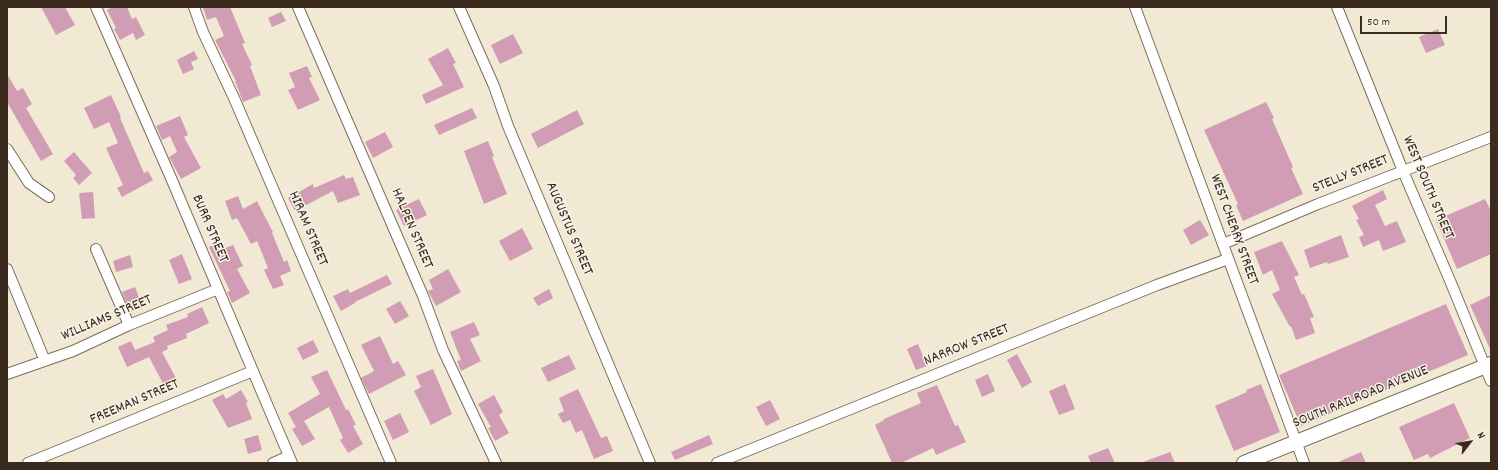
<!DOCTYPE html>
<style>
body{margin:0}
#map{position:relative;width:1498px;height:470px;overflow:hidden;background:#f1e9d3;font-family:Dekko,sans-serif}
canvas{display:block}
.frame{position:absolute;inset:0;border:8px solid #3b2a1e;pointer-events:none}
.north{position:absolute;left:1450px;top:422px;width:40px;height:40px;-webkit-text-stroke:3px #f7f3e8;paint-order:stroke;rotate:59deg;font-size:11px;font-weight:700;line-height:16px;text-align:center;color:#3b2a1e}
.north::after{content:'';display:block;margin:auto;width:14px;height:18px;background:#3b2a1e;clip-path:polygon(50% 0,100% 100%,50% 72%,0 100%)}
.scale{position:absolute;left:1360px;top:16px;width:87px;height:18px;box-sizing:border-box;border:2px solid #3b2a1e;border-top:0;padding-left:5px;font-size:12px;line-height:14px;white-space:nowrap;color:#3b2a1e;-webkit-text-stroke:3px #f7f3e8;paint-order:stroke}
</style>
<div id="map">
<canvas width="1498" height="470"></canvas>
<div class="frame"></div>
<div class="north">N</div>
<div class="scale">50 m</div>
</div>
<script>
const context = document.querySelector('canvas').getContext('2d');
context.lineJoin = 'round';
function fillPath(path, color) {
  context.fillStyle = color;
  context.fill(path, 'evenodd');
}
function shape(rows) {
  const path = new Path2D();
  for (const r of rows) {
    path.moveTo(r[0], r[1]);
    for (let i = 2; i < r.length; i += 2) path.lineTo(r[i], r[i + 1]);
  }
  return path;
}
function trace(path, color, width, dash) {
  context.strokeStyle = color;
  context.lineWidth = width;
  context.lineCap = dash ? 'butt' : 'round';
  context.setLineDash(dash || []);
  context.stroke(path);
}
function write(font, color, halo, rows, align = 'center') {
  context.font = font + ' Dekko,sans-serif';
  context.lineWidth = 3;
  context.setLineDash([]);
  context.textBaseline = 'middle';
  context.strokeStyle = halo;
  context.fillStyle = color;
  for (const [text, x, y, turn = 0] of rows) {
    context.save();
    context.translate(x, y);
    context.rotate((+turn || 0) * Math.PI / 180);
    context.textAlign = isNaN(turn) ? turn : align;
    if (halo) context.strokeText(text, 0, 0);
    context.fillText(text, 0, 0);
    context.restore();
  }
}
fillPath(shape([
 [41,7,65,7,75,25,56,35],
 [113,7,127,7,132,19,136,17,145,35,136,40,133,33,120,40,114,29,116,28,107,10],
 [203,7,230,7,245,43,242,44,252,65,250,66,261,95,243,102,235,81,236,81,215,40,224,36,216,17,207,20],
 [281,12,286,21,272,27,268,18],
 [1438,29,1445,45,1426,53,1419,37],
 [513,34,523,53,500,64,491,45],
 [448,48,456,63,453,64,464,87,426,104,422,95,443,85,428,59],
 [194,51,198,59,191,62,194,69,183,74,177,60],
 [307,66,312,77,309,78,320,100,298,110,288,90,295,87,289,73],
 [7,74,17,91,23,88,32,104,26,108,53,154,41,161,7,102],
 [111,95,121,117,120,118,144,173,148,171,153,180,122,197,117,188,123,185,106,148,118,143,109,122,94,129,84,108],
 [1266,102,1274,118,1272,119,1293,167,1291,168,1303,194,1243,221,1236,205,1238,204,1204,130],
 [472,108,477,118,439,135,434,125],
 [577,110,584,124,538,148,531,134],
 [180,116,188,135,184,137,201,168,181,179,169,157,177,152,170,136,162,140,156,126],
 [385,132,393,147,373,158,365,142],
 [488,141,494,156,492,157,507,194,484,204,464,151],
 [74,152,92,173,79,185,73,178,76,175,64,161],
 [344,175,346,179,353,177,360,195,338,203,333,191,295,211,288,198,313,184,314,188],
 [1383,190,1387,199,1375,205,1385,226,1397,221,1406,242,1383,251,1379,240,1363,247,1359,237,1364,235,1356,220,1359,219,1352,206],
 [93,192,95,218,82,219,79,193],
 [238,196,243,209,257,201,262,211,273,232,272,233,284,262,287,260,291,271,280,276,284,285,273,289,264,270,268,268,257,241,251,244,237,218,232,220,225,201],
 [419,199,427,215,404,226,396,210],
 [1485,199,1491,211,1491,254,1457,269,1436,220],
 [1200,220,1209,235,1191,245,1183,230],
 [522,228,533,249,510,261,499,241],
 [1341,235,1349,257,1328,264,1327,262,1310,268,1304,250],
 [1282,241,1299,275,1294,277,1302,295,1304,294,1314,317,1310,318,1315,333,1296,340,1291,326,1290,327,1272,294,1280,290,1272,270,1263,275,1254,252],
 [220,242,223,249,233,245,243,266,237,269,250,293,232,303,227,292,230,291,209,247],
 [182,254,192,279,179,284,169,260],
 [130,255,133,267,116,272,113,261],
 [448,269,461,292,436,306,428,291,433,289,429,280],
 [387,275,392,284,355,302,355,303,341,311,333,296,348,289,350,293],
 [135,287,143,308,130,312,122,292],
 [549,289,553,298,538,306,533,298],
 [1491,295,1491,351,1470,305],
 [400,301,409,316,395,324,386,309],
 [1446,304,1468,355,1301,426,1279,375],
 [202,307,209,323,186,334,187,338,167,346,168,349,162,352,177,380,165,387,149,357,127,367,118,347,131,341,135,350,155,342,153,337,168,330,166,325,188,317,187,314],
 [474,322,480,335,470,339,481,361,461,371,457,361,461,360,450,332],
 [380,336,393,364,398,361,406,375,369,394,361,378,374,371,361,345],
 [313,340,319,352,303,360,297,348],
 [918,344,927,366,916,370,907,349],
 [1017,354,1032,382,1022,388,1007,360],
 [569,355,576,369,548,382,541,368],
 [433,369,452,414,431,425,414,391,421,387,416,376],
 [327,370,346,410,348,409,356,425,353,426,363,444,348,453,340,440,343,438,329,407,304,421,315,439,302,446,292,429,296,427,288,413,320,394,311,377],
 [988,374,995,391,982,397,975,380],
 [1065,384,1075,409,1059,415,1049,391],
 [1261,384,1280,432,1234,451,1215,406,1247,392,1246,390],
 [937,385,955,426,958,425,966,442,936,455,933,448,901,463,892,463,875,425,884,420,884,419,921,403,917,393],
 [578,389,601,438,607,436,613,451,594,459,582,430,576,433,570,420,563,423,558,414,564,411,559,398],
 [241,390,248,402,246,403,252,419,228,428,212,400,223,394,226,399],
 [494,395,503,412,499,415,509,433,495,441,488,428,491,427,478,404],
 [770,400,780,419,766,426,756,407],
 [1454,403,1470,438,1430,458,1428,454,1414,460,1399,427],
 [400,413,409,432,393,440,384,421],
 [258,435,262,450,248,454,244,439],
 [709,435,713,444,675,460,671,452],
 [1108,448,1115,463,1091,463,1088,456],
 [1170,452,1175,463,1143,463,1143,462],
 [1361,452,1366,463,1336,463]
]), '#d19db4');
const street = shape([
 [96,7,171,178,292,463],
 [194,7,203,32,234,98,391,463],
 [298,7,423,296,443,350,496,463],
 [459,7,494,86,508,126,650,463],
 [1135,7,1304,463],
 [1337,7,1403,171,1451,283,1491,381],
 [7,149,29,183,49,197],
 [1223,244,1318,204,1491,137],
 [96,249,129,325],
 [7,269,45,361],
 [7,374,73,351,129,325,218,289],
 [28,463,253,371],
 [273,463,289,456],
 [717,463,1157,285,1228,259]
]);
const secondary = shape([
 [1244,463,1491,364]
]);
trace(street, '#7b6d5d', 12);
trace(secondary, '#7b6d5d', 16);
trace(street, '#fff', 10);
trace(secondary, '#fff', 14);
write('15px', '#3b2a1e', '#f7f3e8', [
 ["STELLY STREET",1351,175,-22],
 ["WEST SOUTH STREET",1427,188,67],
 ["BURR STREET",209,229,67],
 ["HIRAM STREET",307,229,67],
 ["HALPEN STREET",411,229,67],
 ["AUGUSTUS STREET",568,229,67],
 ["WEST CHERRY STREET",1233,230,70],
 ["WILLIAMS STREET",107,319,-23],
 ["NARROW STREET",967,346,-22],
 ["SOUTH RAILROAD AVENUE",1361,398,-22],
 ["FREEMAN STREET",135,403,-23]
]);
</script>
